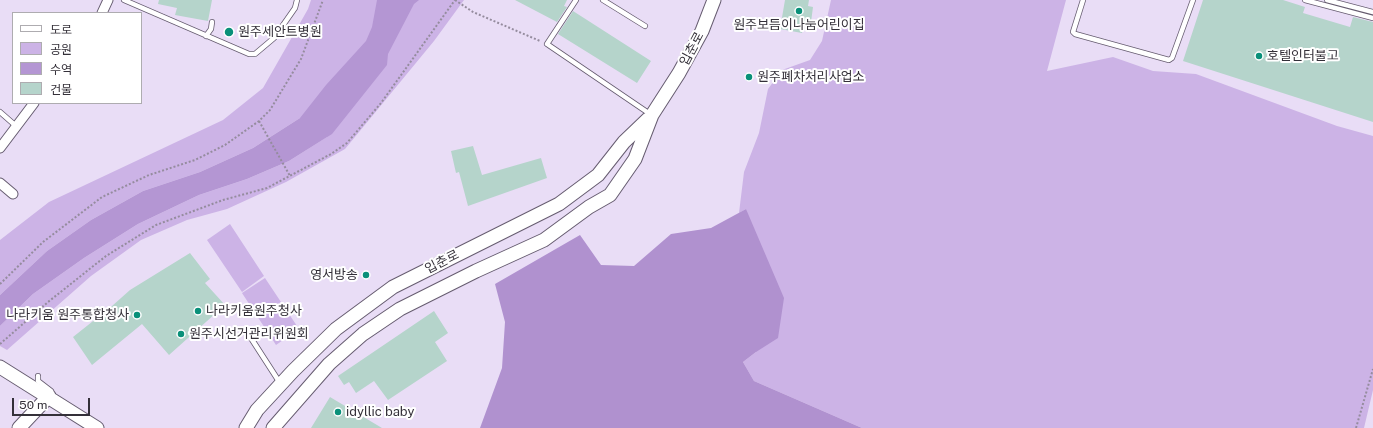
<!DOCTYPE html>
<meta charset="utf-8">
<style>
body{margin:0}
#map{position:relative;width:1373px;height:428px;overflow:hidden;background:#e9ddf6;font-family:"Public Sans","Noto Sans KR",sans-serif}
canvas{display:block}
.legend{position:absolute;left:12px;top:12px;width:130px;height:92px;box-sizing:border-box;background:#fff;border:1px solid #aeacb0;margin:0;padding:5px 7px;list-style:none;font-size:12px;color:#343039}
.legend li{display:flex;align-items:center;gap:8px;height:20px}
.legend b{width:20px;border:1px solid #aeacb0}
.scale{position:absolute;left:12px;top:398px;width:78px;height:18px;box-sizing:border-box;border:2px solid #343039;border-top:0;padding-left:5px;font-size:12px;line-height:14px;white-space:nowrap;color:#343039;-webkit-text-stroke:3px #fff;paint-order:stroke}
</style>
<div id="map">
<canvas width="1373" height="428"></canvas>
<ul class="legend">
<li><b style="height:5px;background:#fff"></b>도로</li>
<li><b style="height:11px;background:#ccb3e6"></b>공원</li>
<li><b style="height:11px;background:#b496d3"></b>수역</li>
<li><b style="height:11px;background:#b5d4cb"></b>건물</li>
</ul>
<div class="scale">50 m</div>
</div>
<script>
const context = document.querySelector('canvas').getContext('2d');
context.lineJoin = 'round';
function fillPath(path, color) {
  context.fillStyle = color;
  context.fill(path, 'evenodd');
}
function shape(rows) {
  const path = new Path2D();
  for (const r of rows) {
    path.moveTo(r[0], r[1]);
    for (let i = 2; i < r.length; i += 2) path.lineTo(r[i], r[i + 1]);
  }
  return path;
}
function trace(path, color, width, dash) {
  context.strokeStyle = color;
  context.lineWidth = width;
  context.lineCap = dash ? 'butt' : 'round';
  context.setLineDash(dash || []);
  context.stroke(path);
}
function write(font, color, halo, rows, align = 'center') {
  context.font = font + ' "Public Sans","Noto Sans KR",sans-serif';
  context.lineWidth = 4;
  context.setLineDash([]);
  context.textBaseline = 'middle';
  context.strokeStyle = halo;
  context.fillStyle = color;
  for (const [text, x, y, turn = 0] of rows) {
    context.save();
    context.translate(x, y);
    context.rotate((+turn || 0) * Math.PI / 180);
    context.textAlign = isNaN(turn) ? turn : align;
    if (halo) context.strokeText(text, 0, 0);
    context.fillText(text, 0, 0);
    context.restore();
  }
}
fillPath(shape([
 [311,0,464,0,434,41,345,149,286,182,227,209,187,220,141,240,91,276,7,350,0,346,0,326,33,294,84,258,138,224,199,195,247,179,289,161,327,137,300,118,253,148,200,172,143,191,91,220,47,251,0,295,0,240,49,202,223,120,263,88,308,9],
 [831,0,1066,0,1047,71,1113,57,1153,71,1196,74,1337,126,1373,136,1373,390,1364,428,862,428,754,381,743,362,756,352,746,209,739,213,744,172,759,133,768,89,782,70,810,60,822,41],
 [230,224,264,276,242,292,207,240],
 [265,278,299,329,276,345,242,293]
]), '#ccb3e6');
fillPath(shape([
 [746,209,784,298,778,338,756,352,743,362,754,381,862,428,480,428,502,368,505,322,495,284,580,235,601,265,634,266,671,234,711,228]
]), '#b091cf');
fillPath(shape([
 [377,0,419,0,414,4,388,54,387,65,332,134,289,161,247,179,199,195,138,224,84,258,33,294,0,326,0,295,47,251,91,220,143,191,200,172,253,148,300,118,326,85,366,41,372,27]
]), '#b496d3');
fillPath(shape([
 [159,0,212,0,208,21,175,15,177,8,158,4],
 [515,0,567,0,564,6,567,7,557,22],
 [785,0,809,0,808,6,813,7,811,22,804,21,802,33,780,29],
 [1203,0,1283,0,1305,7,1303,13,1350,27,1353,17,1373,22,1373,122,1183,61],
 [573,11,651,61,637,83,558,34],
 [473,146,482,175,541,158,547,178,468,206,459,172,456,173,451,151],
 [190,253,210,279,205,283,225,305,169,355,142,324,92,365,73,337,112,306,130,290],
 [434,311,448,333,435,342,447,361,388,400,374,381,356,393,349,382,344,385,338,376],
 [330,397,335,400,382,428,311,428]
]), '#b5d4cb');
const lane = shape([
 [124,0,249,54,255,54,274,38,295,8,297,0],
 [576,0,547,44,650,114],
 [603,0,645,26],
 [1083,0,1073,32,1075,34,1169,60,1172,58,1193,0],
 [1305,0,1373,18],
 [1327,0,1373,12],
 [206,36,211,29,212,22],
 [0,112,16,126],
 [249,335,280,383],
 [38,376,38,381,51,391]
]);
const street = shape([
 [102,13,108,0],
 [0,148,34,103],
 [0,183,13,194]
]);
const secondary = shape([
 [0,367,97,428],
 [19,428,49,396],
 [246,428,257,410,293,371,336,329,393,287,559,204,598,175,624,142,648,119],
 [273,428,329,364,363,334,400,309,476,271,544,240,589,207,610,195,635,159,652,115,679,73,702,31,714,0]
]);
trace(lane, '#665c70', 6);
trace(street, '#665c70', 11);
trace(secondary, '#665c70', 15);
trace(shape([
 [455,0,473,12,540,41],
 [259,121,290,176],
 [0,284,43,242,102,197,149,175,195,160,225,145,259,121,270,110,301,59,323,0],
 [0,344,48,302,106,256,156,225,223,200,267,188,331,154,347,143,381,103,455,0],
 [1356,428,1373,369]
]), '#958c9e', 2, [2, 2]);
trace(lane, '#fff', 4.5);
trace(street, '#fff', 9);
trace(secondary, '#fff', 13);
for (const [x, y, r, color] of [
 [799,11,4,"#099079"],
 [229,32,5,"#099079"],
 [1259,56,4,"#099079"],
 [749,77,4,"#099079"],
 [366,275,4,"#099079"],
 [198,311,4,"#099079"],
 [137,315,4,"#099079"],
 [181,334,4,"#099079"],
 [338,412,4,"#099079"]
]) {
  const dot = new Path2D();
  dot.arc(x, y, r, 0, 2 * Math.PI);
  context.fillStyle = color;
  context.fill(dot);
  trace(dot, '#fff', 1.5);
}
write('13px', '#343039', '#fff', [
 ["원주보듬이나눔어린이집",799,25,"center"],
 ["원주세안트병원",238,32],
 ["호텔인터불고",1267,56],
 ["원주폐차처리사업소",757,77],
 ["영서방송",358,275,"right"],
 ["나라키움원주청사",206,311],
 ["나라키움 원주통합청사",129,315,"right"],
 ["원주시선거관리위원회",189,334],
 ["idyllic baby",346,412]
], 'left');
write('13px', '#343039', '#fff', [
 ["입춘로",692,49,-62],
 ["입춘로",442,262,-27]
]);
</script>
